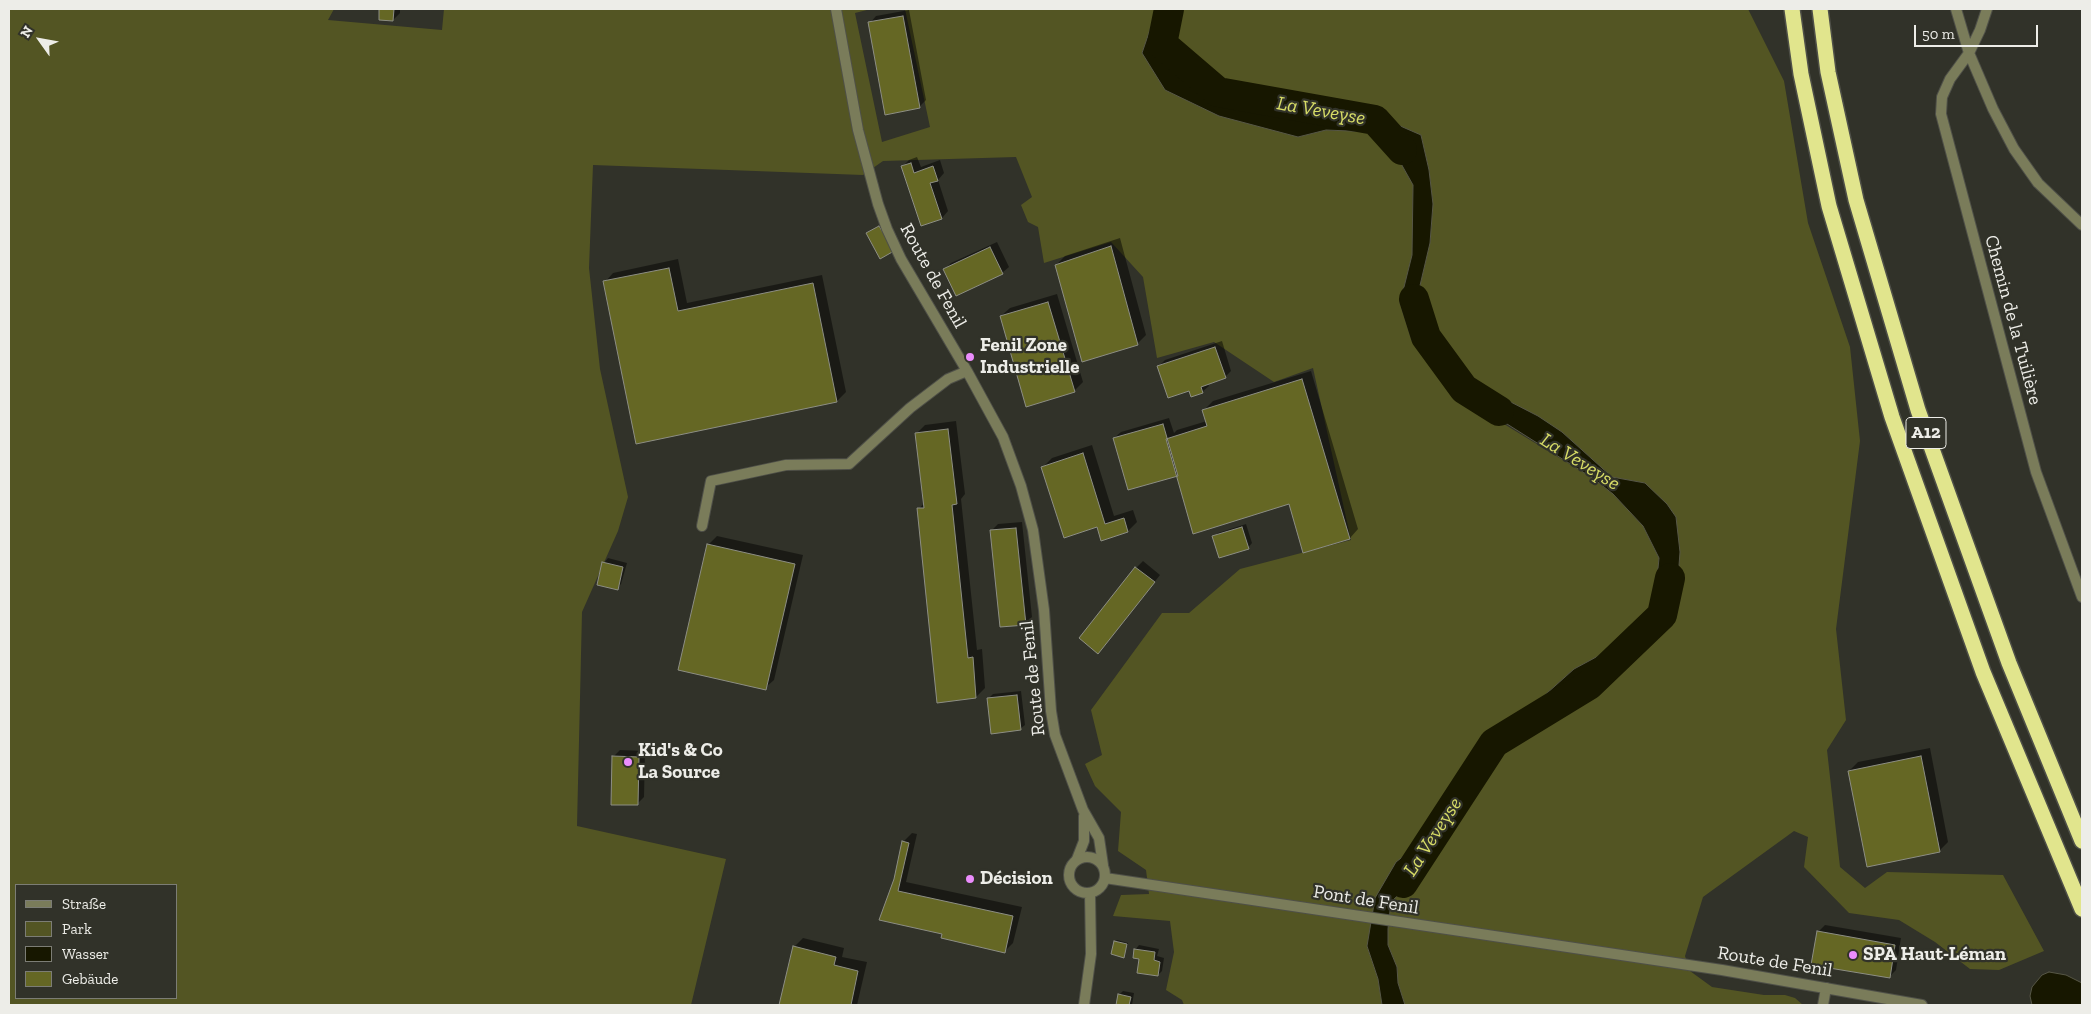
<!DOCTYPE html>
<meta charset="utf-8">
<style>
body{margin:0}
#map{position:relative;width:2091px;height:1014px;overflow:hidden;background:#313229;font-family:"Zilla Slab",serif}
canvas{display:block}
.frame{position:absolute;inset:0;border:10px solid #edede8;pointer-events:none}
.legend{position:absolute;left:15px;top:884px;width:162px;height:115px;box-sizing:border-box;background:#313229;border:1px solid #7c7d75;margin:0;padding:6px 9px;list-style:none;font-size:15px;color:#edede8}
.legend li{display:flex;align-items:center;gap:10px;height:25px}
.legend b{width:25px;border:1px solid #7c7d75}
.north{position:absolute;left:15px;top:15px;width:50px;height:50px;-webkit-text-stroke:4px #313229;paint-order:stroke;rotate:302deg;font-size:14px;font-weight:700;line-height:20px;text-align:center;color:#edede8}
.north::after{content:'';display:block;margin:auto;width:18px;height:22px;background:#edede8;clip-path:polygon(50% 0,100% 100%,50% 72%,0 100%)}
.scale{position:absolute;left:1914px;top:25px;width:124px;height:22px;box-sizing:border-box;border:2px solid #edede8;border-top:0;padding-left:6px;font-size:15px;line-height:18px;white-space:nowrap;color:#edede8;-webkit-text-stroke:4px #313229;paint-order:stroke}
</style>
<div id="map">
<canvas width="2091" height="1014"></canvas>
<div class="frame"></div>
<ul class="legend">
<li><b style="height:6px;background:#7a7c5a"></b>Straße</li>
<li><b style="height:14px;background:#535523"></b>Park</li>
<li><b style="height:14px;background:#171700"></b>Wasser</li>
<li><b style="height:14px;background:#656724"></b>Gebäude</li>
</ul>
<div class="north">N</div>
<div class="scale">50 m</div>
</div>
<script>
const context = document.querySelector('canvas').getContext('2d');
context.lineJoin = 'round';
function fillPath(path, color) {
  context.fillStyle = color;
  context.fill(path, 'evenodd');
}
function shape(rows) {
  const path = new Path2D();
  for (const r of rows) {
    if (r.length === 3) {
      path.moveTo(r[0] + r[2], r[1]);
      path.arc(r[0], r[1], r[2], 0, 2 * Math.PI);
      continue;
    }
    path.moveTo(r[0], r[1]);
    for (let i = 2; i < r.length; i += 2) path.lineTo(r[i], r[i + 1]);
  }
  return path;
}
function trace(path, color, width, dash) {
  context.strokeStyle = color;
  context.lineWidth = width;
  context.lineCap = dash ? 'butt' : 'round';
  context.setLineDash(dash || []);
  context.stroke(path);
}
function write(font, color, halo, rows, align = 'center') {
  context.font = font + ' "Zilla Slab",serif';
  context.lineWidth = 4.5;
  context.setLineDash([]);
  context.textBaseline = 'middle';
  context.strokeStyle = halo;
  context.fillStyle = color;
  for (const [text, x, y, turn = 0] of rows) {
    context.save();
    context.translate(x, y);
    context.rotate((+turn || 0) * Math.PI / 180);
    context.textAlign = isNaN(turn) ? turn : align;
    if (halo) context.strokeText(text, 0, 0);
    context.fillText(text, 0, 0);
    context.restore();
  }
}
fillPath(shape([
 [9,9,334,9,328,20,442,30,444,9,871,9,855,13,882,142,930,127,905,9,1157,9,1142,53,1298,137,1326,130,1373,132,1399,160,1413,185,1412,255,1400,303,1436,372,1504,424,1594,479,1613,494,1643,526,1659,558,1656,589,1646,618,1613,649,1574,669,1499,736,1556,720,1677,593,1645,483,1612,477,1562,432,1501,397,1464,389,1426,337,1418,294,1430,243,1433,204,1429,170,1421,135,1333,113,1280,109,1240,100,1201,72,1182,53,1171,32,1175,9,1748,9,1784,81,1808,223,1850,347,1860,441,1836,629,1846,720,1827,750,1840,867,1865,888,1887,872,2003,875,2044,951,1999,970,1970,969,1935,942,1899,920,1849,913,1804,867,1808,837,1794,831,1703,897,1685,956,1690,971,1712,987,1764,995,1785,995,1795,998,1803,1005,1405,1005,1398,983,1397,967,1388,945,1388,929,1391,902,1419,875,1428,851,1419,844,1367,946,1378,979,1382,1005,1184,1005,1182,1000,1166,990,1174,952,1170,921,1113,916,1121,895,1149,894,1146,870,1118,851,1121,812,1095,786,1085,764,1102,755,1091,710,1162,613,1189,613,1240,569,1351,540,1313,368,1274,382,1214,342,1157,358,1143,277,1111,242,1044,263,1038,227,1028,222,1021,205,1032,197,1016,157,883,161,863,175,593,165,589,268,600,369,628,497,618,531,582,612,577,826,726,859,691,1005,9,1005],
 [16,885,176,885,176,998,16,998]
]), '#535523');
const water = shape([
 [1157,9,1175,9,1171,32,1182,53,1201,72,1240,100,1280,109,1333,113,1398,125,1421,135,1429,170,1433,204,1430,243,1418,294,1426,337,1464,389,1501,397,1538,416,1562,432,1612,477,1645,483,1667,504,1676,517,1680,552,1677,593,1662,615,1556,720,1522,739,1502,743,1499,736,1574,669,1613,648,1646,617,1656,589,1659,558,1643,526,1613,494,1594,479,1477,405,1436,372,1412,341,1400,303,1412,255,1413,185,1399,160,1373,132,1326,130,1298,137,1219,116,1165,90,1142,53,1157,9],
 [1419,844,1428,850,1419,875,1391,902,1388,929,1388,945,1397,967,1398,983,1405,1005,1382,1005,1378,979,1367,946,1375,898,1396,862,1419,844],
 [2049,972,2066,975,2082,983,2082,1005,2032,1005,2030,996,2032,987,2042,975,2049,972]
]);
fillPath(water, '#171700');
trace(water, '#575746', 1);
fillPath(shape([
 [380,9,400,9,400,13,393,20,380,19],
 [909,10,926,100,919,107,870,23,876,16],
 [917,157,921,167,940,160,944,173,938,180,948,211,942,218,902,167,909,160],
 [884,222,893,250,867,234],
 [1120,238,1146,335,1137,344,1056,265,1065,256],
 [997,242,1009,267,1002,273,944,270,951,263],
 [678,259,687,303,822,275,846,392,837,401,605,282,613,273],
 [1057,294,1083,382,1074,391,1001,316,1010,308],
 [1222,341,1231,371,1225,377,1208,383,1209,386,1202,392,1190,389,1159,366,1165,360],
 [1311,371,1358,529,1350,538,1290,503,1176,475,1114,438,1121,432,1169,418,1174,433,1177,430,1207,421,1204,410,1213,401],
 [956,421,965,494,961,499,977,650,982,649,985,688,976,697,919,509,924,503,916,434,925,425],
 [1092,445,1114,516,1133,510,1137,522,1128,531,1102,539,1098,526,1043,467,1052,458],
 [1022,522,1032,617,1026,623,991,531,998,524],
 [1246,524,1252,543,1248,548,1214,537,1218,533],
 [717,536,803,555,774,680,765,688,708,545],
 [608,558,627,563,621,584,617,589,604,563],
 [1143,561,1160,575,1104,646,1136,568],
 [1021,691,1025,725,1020,729,989,698,993,694],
 [1930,748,1948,842,1939,851,1849,771,1858,762],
 [620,750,645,751,644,797,637,804,613,757],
 [912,833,917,834,906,882,1022,907,1013,943,1005,951,944,933,881,919,895,879,903,842],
 [1825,925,1901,938,1896,970,1889,977,1818,932],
 [803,938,844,948,842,957,867,962,857,1005,781,1005,794,947],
 [1117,940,1128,943,1124,956,1115,942],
 [1139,945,1159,949,1157,956,1164,958,1162,971,1158,975,1135,950],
 [1123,991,1134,993,1132,1005,1117,1005,1119,995]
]), '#0007');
trace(shape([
 [1169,9,1162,44,1218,92,1375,120,1402,150],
 [1414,299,1426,337,1464,389,1499,411],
 [1403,883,1494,743,1589,685,1662,615,1670,578]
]), '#171700', 30);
const building = shape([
 [379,9,394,9,393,21,379,20,379,9],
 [903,16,920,108,885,115,868,22,903,16],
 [911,163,914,173,933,166,938,181,930,183,942,219,921,226,901,166,911,163],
 [879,226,894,251,880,259,866,233,879,226],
 [1111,246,1138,345,1082,362,1055,265,1111,246],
 [990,247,1003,274,956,296,943,269,990,247],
 [669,268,678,311,813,283,837,402,636,444,603,281,669,268],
 [1048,302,1075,392,1026,407,1000,316,1048,302],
 [1215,347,1226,378,1201,387,1203,393,1191,397,1189,391,1168,398,1157,366,1215,347],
 [1302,379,1350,539,1303,553,1289,504,1193,534,1166,439,1207,426,1202,410,1302,379],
 [1163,424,1178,476,1128,490,1113,438,1163,424],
 [948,429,957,504,952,505,968,658,973,657,976,698,937,703,917,508,924,508,915,433,948,429],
 [1083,453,1105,524,1124,518,1128,532,1101,541,1097,527,1064,538,1041,467,1083,453],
 [1242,527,1249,549,1219,558,1212,536,1242,527],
 [1016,528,1026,625,1000,627,990,530,1016,528],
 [707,544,795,564,766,690,678,670,707,544],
 [602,562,623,567,618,590,597,585,602,562],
 [1135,567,1155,582,1098,654,1079,638,1135,567],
 [1017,695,1021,730,991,734,987,698,1017,695],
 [612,756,639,757,638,805,611,805,612,756],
 [1921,756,1940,852,1867,867,1848,771,1921,756],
 [902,841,909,843,898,891,1013,916,1005,953,941,938,942,934,879,920,894,879,902,841],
 [1817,931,1895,945,1890,978,1811,965,1817,931],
 [1114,941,1127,944,1124,958,1111,954,1114,941],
 [793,946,836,957,834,965,858,971,851,1005,779,1005,793,946],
 [1134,949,1155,952,1154,960,1160,962,1158,976,1137,973,1139,959,1133,958,1134,949],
 [1118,994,1131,997,1129,1005,1116,1005,1118,994]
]);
fillPath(building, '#656724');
trace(building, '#8d8e84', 1);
const minor = shape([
 [836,9,858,130,878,204,887,229,901,259,967,371,1003,437,1021,486,1033,530,1044,610,1051,711,1055,735,1083,810,1099,838,1103,865],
 [1956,9,1969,53,1993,109,2014,149,2038,183,2082,225],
 [1987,9,1980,30,1969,53,1950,79,1942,97,1941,114,2036,472,2082,597],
 [702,526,711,481,786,465,849,464,910,408,948,379,967,371],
 [1077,859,1084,841,1084,816],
 [1823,1005,1826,988]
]);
const tertiary = shape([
 [1087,875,18],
 [1105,878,1722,970,1922,1005],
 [1084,1005,1091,954,1090,893]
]);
const motorway = shape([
 [1792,9,1801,74,1829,206,1892,417,1983,672,2082,909],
 [1820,9,1828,72,1856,200,1918,410,2009,663,2082,841]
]);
trace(minor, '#4f5048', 12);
trace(tertiary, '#4f5048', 12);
trace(motorway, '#4f5048', 18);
trace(minor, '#7a7c5a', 10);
trace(tertiary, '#7a7c5a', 10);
trace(motorway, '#e1e58d', 15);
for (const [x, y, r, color] of [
 [970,357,5,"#eb8dfc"],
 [628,762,5,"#eb8dfc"],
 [970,879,5,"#eb8dfc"],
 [1853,955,5,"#eb8dfc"]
]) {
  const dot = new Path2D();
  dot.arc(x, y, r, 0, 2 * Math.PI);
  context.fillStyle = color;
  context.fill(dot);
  trace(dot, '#313229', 2);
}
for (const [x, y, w] of [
 [1926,433,40]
]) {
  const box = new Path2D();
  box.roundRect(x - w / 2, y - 15.5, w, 31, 4);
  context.fillStyle = '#313229';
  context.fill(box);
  trace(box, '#edede8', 1);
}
write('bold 18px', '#edede8', null, [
 ["A12",1926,433]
]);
write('19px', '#edede8', '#313229', [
 ["Route de Fenil",933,276,61],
 ["Chemin de la Tuilière",2013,320,75],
 ["Route de Fenil",1033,678,-96],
 ["Pont de Fenil",1366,900,9],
 ["Route de Fenil",1775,962,9]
]);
write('bold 19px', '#edede8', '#313229', [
 ["Fenil Zone",980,346],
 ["Industrielle",980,368],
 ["Kid's & Co",638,751],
 ["La Source",638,773],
 ["Décision",980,879],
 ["SPA Haut-Léman",1863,955]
], 'left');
write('italic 20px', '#d7dc66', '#313229', [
 ["La Veveyse",1321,111,10],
 ["La Veveyse",1580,462,32],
 ["La Veveyse",1433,837,-57]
]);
</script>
